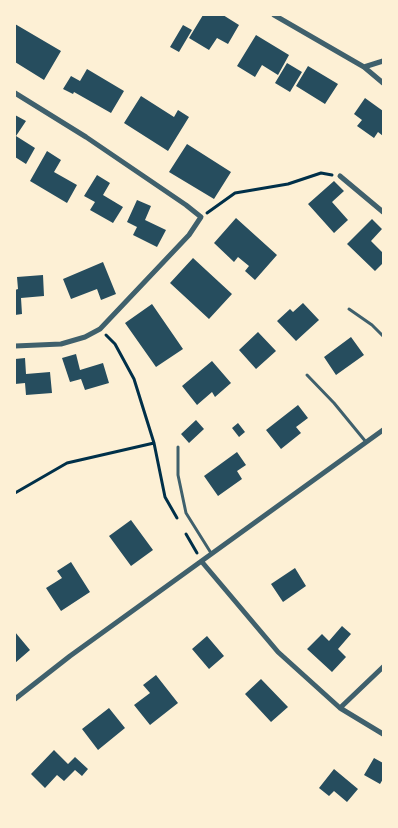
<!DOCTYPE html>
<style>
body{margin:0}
#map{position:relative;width:398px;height:828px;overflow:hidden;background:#fdf0d5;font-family:"Source Serif 4",serif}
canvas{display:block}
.frame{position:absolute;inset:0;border:16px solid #fdf0d5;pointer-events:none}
</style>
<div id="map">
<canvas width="398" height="828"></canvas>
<div class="frame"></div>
</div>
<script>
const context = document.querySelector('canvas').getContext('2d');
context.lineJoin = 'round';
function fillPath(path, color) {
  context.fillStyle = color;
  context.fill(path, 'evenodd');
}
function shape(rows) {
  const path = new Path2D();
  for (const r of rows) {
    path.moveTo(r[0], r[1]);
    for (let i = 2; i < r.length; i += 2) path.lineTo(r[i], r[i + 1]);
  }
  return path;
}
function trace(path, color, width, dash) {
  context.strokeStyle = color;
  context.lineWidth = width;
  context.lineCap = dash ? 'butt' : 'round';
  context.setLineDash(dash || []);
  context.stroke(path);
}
fillPath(shape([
 [203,15,223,15,239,25,228,44,217,38,209,50,189,38],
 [15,24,61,51,44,80,15,62],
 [183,25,192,30,179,52,170,47],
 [256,35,289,55,278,75,262,65,255,77,237,66],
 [287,63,302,72,290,92,275,83],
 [308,66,338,84,325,104,296,86],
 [87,69,124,91,111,113,74,92,73,94,63,89,71,76,80,81],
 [141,96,174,117,178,110,189,117,168,151,124,123],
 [365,98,383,111,383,136,378,132,374,138,357,126,362,120,354,114],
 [15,115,26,121,16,136,35,148,26,164,15,157],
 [187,144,231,172,214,199,169,172],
 [47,151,61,160,54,172,77,185,67,203,30,181],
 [97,175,110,183,103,195,123,207,113,223,90,210,95,202,84,196],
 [334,181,344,191,332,202,348,220,334,233,308,204],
 [137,200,151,206,145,220,166,230,157,247,133,235,137,227,127,222],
 [236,218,277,255,255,280,245,271,249,266,238,257,234,262,214,243],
 [372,219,382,229,371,241,383,253,383,263,375,271,347,244],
 [193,258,232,294,209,319,170,283],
 [103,262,116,294,101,300,97,289,71,299,63,279],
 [43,275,44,296,21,298,22,314,15,315,15,290,18,289,17,277],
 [303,303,319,320,296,341,277,321,290,309,293,312],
 [152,304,183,349,156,367,125,323],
 [258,332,276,351,256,369,239,350],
 [351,337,364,355,336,375,324,357],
 [76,354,80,370,103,363,109,383,85,390,81,379,70,382,62,358],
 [25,358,26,374,50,372,52,393,26,395,25,383,15,384,15,359],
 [212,361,231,383,215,397,212,392,197,405,182,386],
 [298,405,308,418,296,427,301,433,281,449,266,430],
 [196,420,204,429,189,443,181,434],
 [238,423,245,432,239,437,232,428],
 [237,452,246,465,237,471,242,479,218,496,204,476],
 [131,520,153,550,131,566,109,536],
 [71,562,90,592,61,611,46,588,62,578,57,571],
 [295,568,306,586,283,602,271,584],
 [342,626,351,634,338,649,346,657,332,672,307,649,322,634,329,641],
 [15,632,30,650,15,663],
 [207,636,224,656,209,669,192,649],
 [156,675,178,703,150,725,134,705,150,693,143,685],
 [261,679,288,707,271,722,245,694],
 [109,708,125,728,98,750,82,729],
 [54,750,68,764,75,757,88,769,82,776,75,770,64,781,57,775,45,788,31,774],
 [374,758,383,763,383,779,380,784,364,775],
 [334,769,358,789,347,802,334,791,329,796,319,788]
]), '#264d5e');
trace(shape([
 [207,213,235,193,288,184,321,173,332,175],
 [106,335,115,344,134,379,154,443,165,497,177,518],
 [15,493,67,463,154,443],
 [186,534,197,553]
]), '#003049', 3);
trace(shape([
 [349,309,372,325,383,336],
 [307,375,334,403,366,442],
 [178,447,178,475,186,513,211,553]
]), '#3f606c', 3);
trace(shape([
 [274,15,364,67,383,83],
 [364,67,383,61],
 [15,93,86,137,186,205,201,217,189,235,100,329,85,337,61,344,15,346],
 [340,176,383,212],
 [202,562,278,652,340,708,383,734],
 [15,699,70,656,383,430],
 [340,708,383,667]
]), '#3f606c', 5);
</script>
